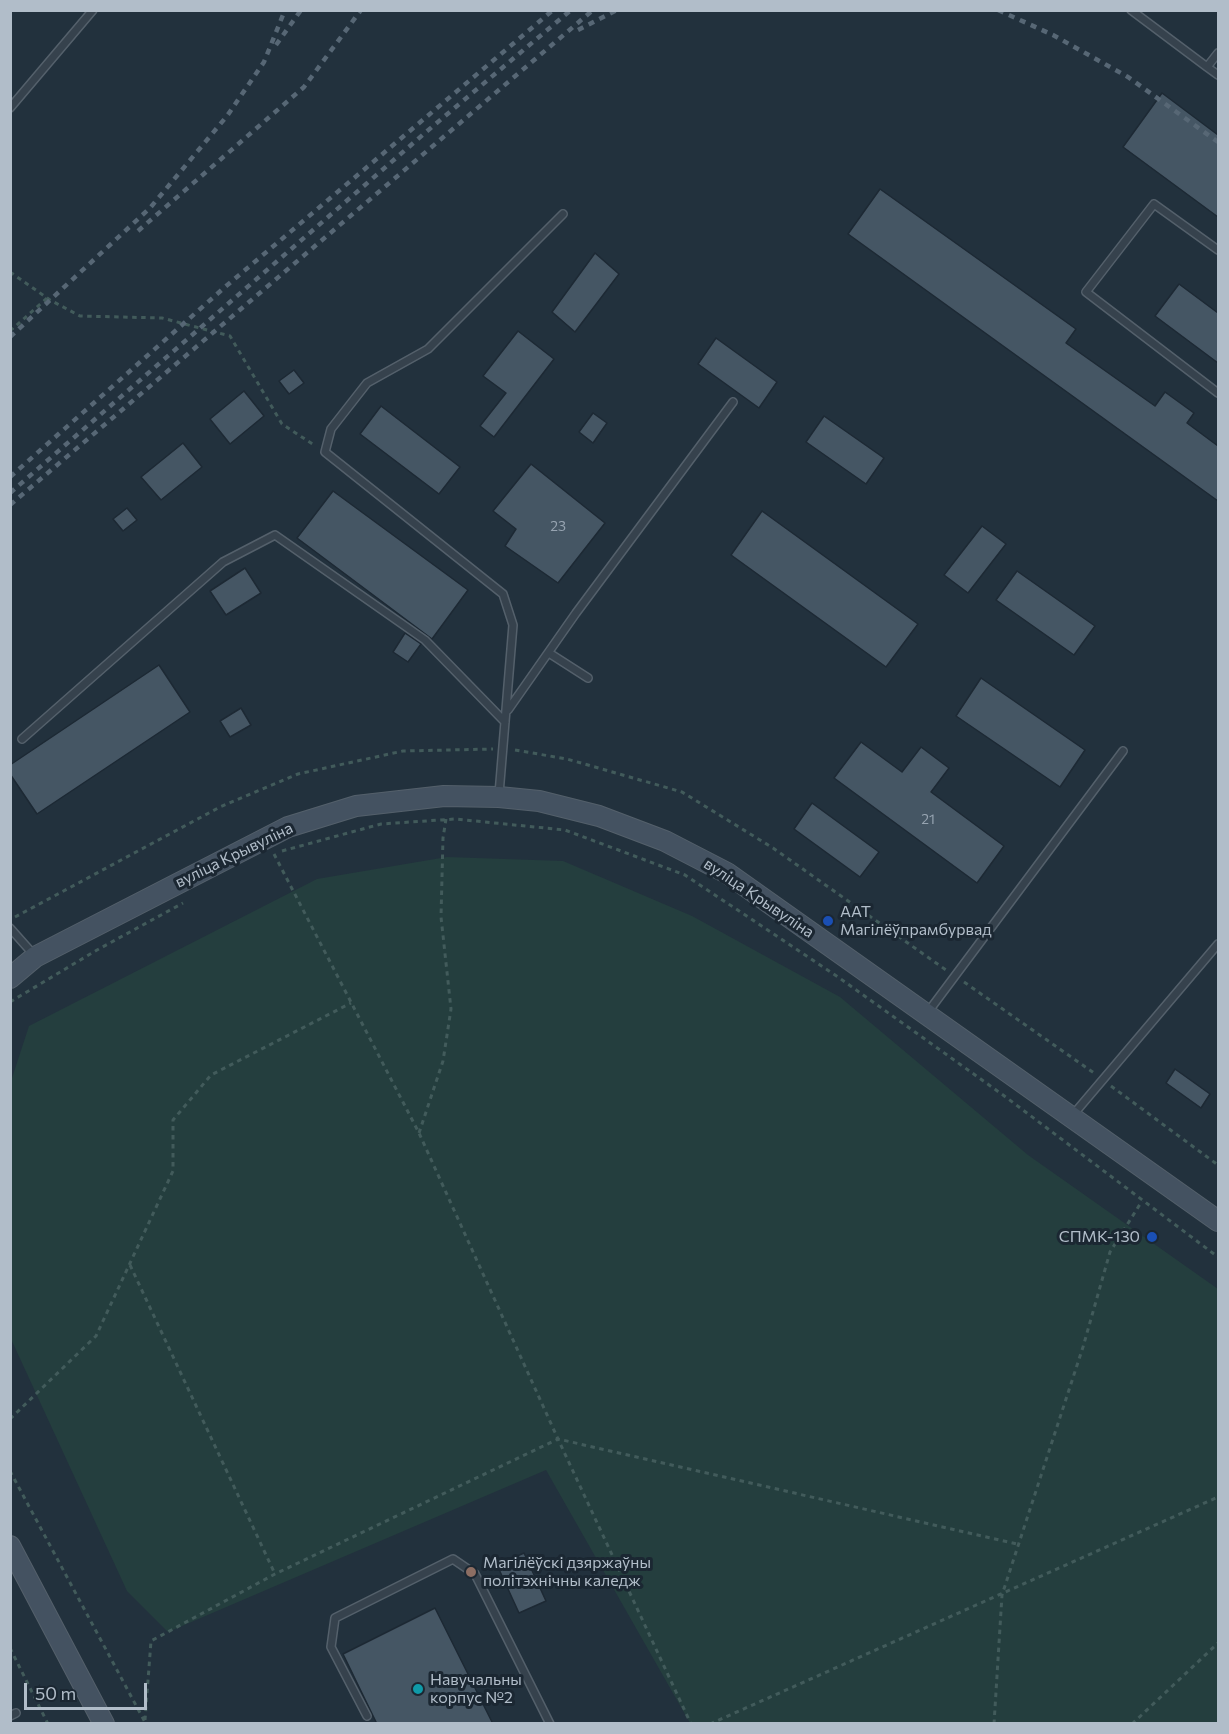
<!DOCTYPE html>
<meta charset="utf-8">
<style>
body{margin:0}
#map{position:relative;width:1229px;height:1734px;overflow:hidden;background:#22313d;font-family:Commissioner,sans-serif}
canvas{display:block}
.frame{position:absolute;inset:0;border:12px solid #b1bdc9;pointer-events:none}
.scale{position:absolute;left:24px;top:1683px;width:123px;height:27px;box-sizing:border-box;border:3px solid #b1bdc9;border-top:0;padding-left:8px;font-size:18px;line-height:21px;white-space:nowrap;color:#b1bdc9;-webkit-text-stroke:4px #1b2732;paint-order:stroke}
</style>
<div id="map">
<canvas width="1229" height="1734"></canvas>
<div class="frame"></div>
<div class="scale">50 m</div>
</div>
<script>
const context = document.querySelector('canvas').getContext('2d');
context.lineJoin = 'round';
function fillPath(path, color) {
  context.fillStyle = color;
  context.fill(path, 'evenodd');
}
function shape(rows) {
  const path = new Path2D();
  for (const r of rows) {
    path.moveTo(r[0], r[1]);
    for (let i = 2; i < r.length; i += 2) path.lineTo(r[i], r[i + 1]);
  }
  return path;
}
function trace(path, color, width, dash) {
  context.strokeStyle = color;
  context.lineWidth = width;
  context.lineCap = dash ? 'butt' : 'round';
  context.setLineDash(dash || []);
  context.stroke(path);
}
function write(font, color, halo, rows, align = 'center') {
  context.font = font + ' Commissioner,sans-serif';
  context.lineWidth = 6;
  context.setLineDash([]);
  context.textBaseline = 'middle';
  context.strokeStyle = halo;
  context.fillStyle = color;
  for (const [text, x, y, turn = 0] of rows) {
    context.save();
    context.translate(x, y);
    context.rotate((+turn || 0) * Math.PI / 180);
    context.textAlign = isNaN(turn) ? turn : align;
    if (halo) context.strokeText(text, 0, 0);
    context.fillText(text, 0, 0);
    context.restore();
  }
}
fillPath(shape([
 [447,857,563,861,692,916,840,997,1028,1155,1218,1289,1218,1723,690,1723,546,1470,168,1632,127,1591,11,1339,11,1081,29,1026,317,879]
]), '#243e3e');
const building = shape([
 [1162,93,1218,135,1218,217,1123,147,1162,93],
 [880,189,1076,329,1066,343,1155,406,1165,392,1194,413,1187,423,1218,446,1218,501,848,234,880,189],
 [595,253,619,274,575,332,552,312,595,253],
 [1179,284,1218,313,1218,363,1155,316,1179,284],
 [518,331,554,359,494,437,480,426,506,393,483,376,518,331],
 [716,338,777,382,759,408,698,364,716,338],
 [294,370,304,383,289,394,279,381,294,370],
 [244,391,264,416,230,444,210,419,244,391],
 [381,406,460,467,439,494,360,434,381,406],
 [593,413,607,423,593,443,579,432,593,413],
 [824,416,884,458,866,484,806,442,824,416],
 [183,443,202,467,161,500,141,477,183,443],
 [531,464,605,523,558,583,505,546,516,529,493,511,531,464],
 [333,491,468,590,432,639,297,538,333,491],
 [127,508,137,520,123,531,113,519,127,508],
 [762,511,918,624,886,667,731,555,762,511],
 [982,526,1006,544,968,593,944,575,982,526],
 [245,568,261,593,226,615,210,591,245,568],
 [1017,571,1095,626,1074,655,996,600,1017,571],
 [405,633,421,644,408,662,393,652,405,633],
 [159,665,190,712,37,814,10,774,10,765,159,665],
 [981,678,1085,750,1060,787,956,716,981,678],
 [241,708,251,725,230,737,220,721,241,708],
 [861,742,902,772,921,747,949,768,931,792,1004,846,977,883,834,778,861,742],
 [812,803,879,852,860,877,794,829,812,803],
 [1175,1069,1210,1094,1201,1108,1166,1083,1175,1069],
 [524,1553,546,1601,519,1613,497,1565,524,1553],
 [435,1608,493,1724,377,1724,343,1654,435,1608]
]);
fillPath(building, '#455664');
trace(building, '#1d2934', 1.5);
const lane = shape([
 [1131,10,1207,67,1218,53],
 [1207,67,1218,75],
 [10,108,93,10],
 [1218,250,1154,204,1086,292,1218,393],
 [549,653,588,678],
 [508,710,576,613,733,402],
 [22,739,223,562,275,535,425,640,505,722],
 [499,794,513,625,503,594,325,452,331,429,367,383,428,349,563,214],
 [10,928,34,955],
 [928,1012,1123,751],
 [1072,1116,1218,944],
 [10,1716,16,1713],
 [367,1716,331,1647,335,1618,453,1559,475,1574,550,1724]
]);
const secondary = shape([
 [10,978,35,957,288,827,356,806,444,796,499,797,539,801,599,816,665,841,727,873,1218,1221],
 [10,1546,104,1724]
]);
trace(lane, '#54606b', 10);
trace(secondary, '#54606b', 22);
trace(shape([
 [10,272,50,300,80,316,162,318,230,336,282,424,314,445],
 [10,331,47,298],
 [515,750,567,759,682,792,773,848,946,970],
 [282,851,381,824,455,819,565,830,685,875,838,977,1003,1095,1218,1257],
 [274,854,419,1133,558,1439,691,1724],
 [15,917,220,807,298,774,403,751,493,749],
 [964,982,1094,1073],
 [10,1002,97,950,183,903],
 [1111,1086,1218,1165],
 [419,1133,443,1061,451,1009,441,917,443,838,446,819],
 [130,1265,275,1574],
 [10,1419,96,1336,173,1171,173,1120,211,1075,351,1003],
 [10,1471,146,1724],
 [10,1648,48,1724],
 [145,1720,151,1641,275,1574,558,1439,1017,1544],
 [710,1724,1218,1497],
 [994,1724,1002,1595,1083,1347,1110,1252,1142,1201],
 [1132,1724,1218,1643]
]), '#425b5b', 3, [4.5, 4.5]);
trace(lane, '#36424d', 7);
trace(secondary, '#445261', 20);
trace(shape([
 [998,10,1053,35,1128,77,1218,142],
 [578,30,617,10],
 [276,45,301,10],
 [138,231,304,87,361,10],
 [10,337,150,208,227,116,264,62,285,10],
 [10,477,225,287,553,10],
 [10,493,426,132,571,10],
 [10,505,593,10]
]), '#576775', 4.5, [6, 6]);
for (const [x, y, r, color] of [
 [828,921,6,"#1a4fb4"],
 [1152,1237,6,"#1a4fb4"],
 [471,1572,6,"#8d6e63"],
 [418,1689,6,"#0f9aa8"]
]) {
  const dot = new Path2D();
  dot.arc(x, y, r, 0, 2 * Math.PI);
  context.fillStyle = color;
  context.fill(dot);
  trace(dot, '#1b2732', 2);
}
write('14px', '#96a3b0', null, [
 ["23",558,526],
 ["21",928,819]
]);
write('16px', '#b1bdc9', '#1b2732', [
 ["вуліца Крывуліна",234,855,-26],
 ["вуліца Крывуліна",759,898,34]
]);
write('16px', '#b1bdc9', '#1b2732', [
 ["ААТ",840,912],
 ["Магілёўпрамбурвад",840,930],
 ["СПМК-130",1140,1237,"right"],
 ["Магілёўскі дзяржаўны",483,1563],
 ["політэхнічны каледж",483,1581],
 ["Навучальны",430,1680],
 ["корпус №2",430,1698]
], 'left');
</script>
